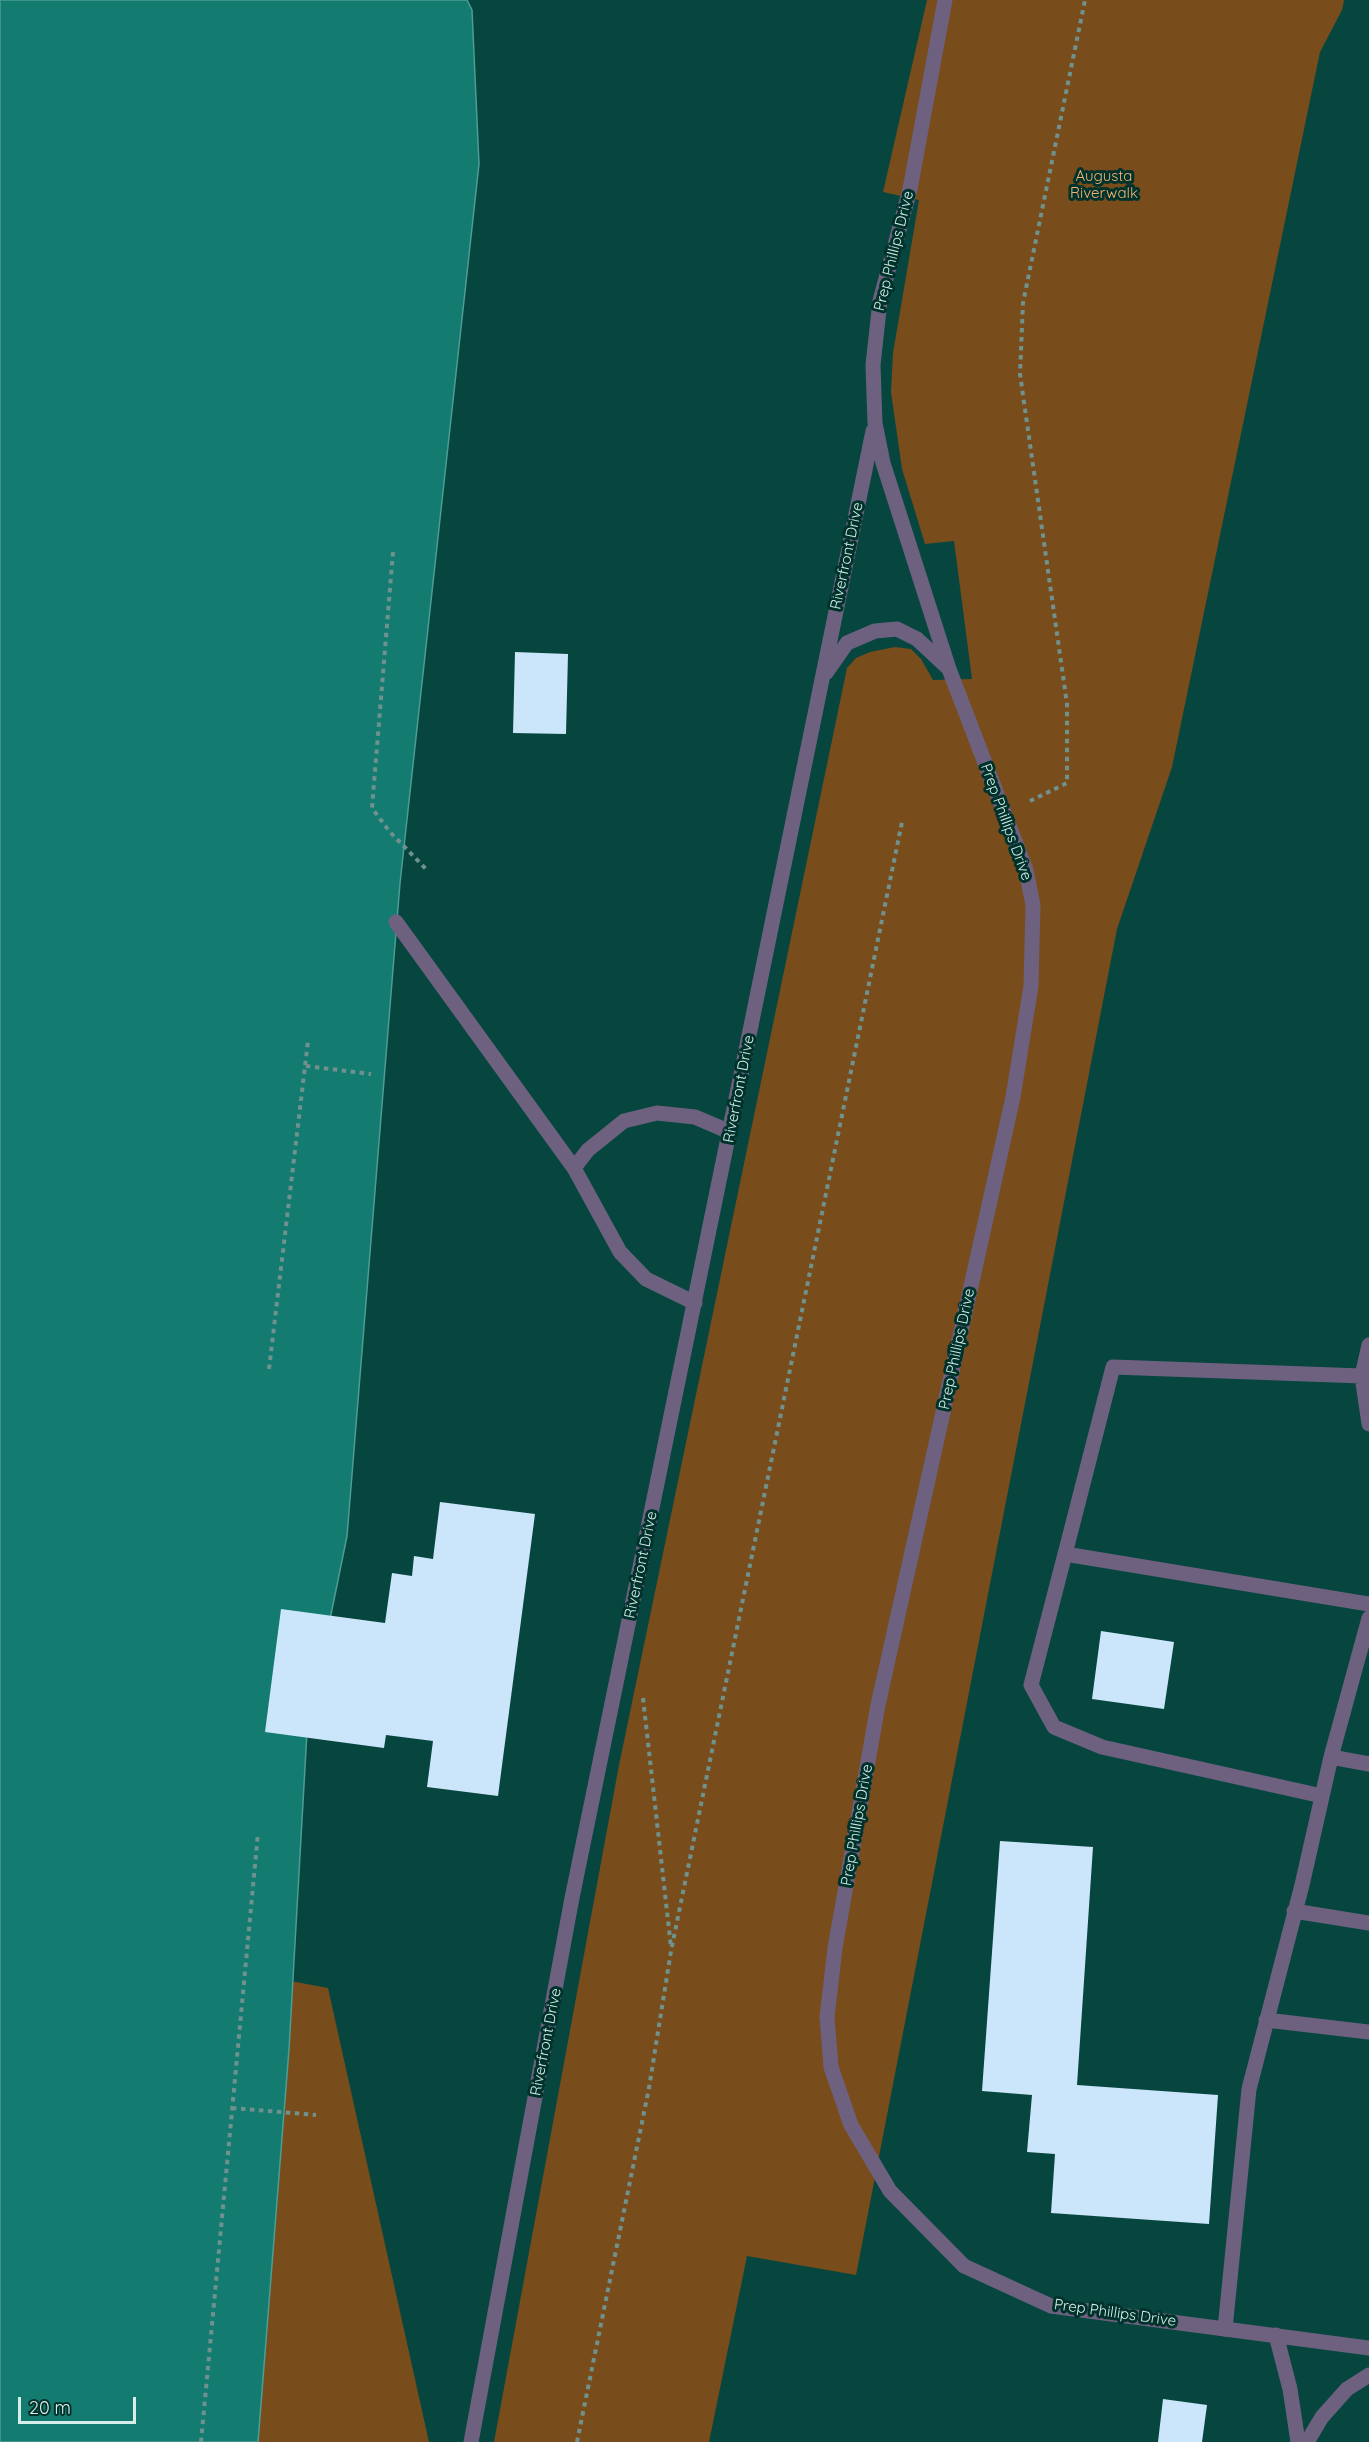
<!DOCTYPE html>
<style>
body{margin:0}
#map{position:relative;width:1369px;height:2442px;overflow:hidden;background:#0d3c37;font-family:Quicksand,sans-serif}
canvas{display:block}
.scale{position:absolute;left:18px;top:2397px;width:118px;height:27px;box-sizing:border-box;border:3px solid #d6ede9;border-top:0;padding-left:8px;font-size:18px;line-height:21px;white-space:nowrap;color:#d6ede9;-webkit-text-stroke:4px #00322c;paint-order:stroke}
</style>
<div id="map">
<canvas width="1369" height="2442"></canvas>
<div class="scale">20 m</div>
</div>
<script>
const context = document.querySelector('canvas').getContext('2d');
context.lineJoin = 'round';
function fillPath(path, color) {
  context.fillStyle = color;
  context.fill(path, 'evenodd');
}
function shape(rows) {
  const path = new Path2D();
  for (const r of rows) {
    path.moveTo(r[0], r[1]);
    for (let i = 2; i < r.length; i += 2) path.lineTo(r[i], r[i + 1]);
  }
  return path;
}
function trace(path, color, width, dash) {
  context.strokeStyle = color;
  context.lineWidth = width;
  context.lineCap = dash ? 'butt' : 'round';
  context.setLineDash(dash || []);
  context.stroke(path);
}
function write(font, color, halo, rows, align = 'center') {
  context.font = font + ' Quicksand,sans-serif';
  context.lineWidth = 6;
  context.setLineDash([]);
  context.textBaseline = 'middle';
  context.strokeStyle = halo;
  context.fillStyle = color;
  for (const [text, x, y, turn = 0] of rows) {
    context.save();
    context.translate(x, y);
    context.rotate((+turn || 0) * Math.PI / 180);
    context.textAlign = isNaN(turn) ? turn : align;
    if (halo) context.strokeText(text, 0, 0);
    context.fillText(text, 0, 0);
    context.restore();
  }
}
fillPath(shape([
 [225,0,1369,0,1369,2442,91,2442]
]), '#06463f');
fillPath(shape([
 [927,0,1344,0,1342,10,1320,52,1172,767,1117,929,856,2275,747,2256,709,2442,494,2442,619,1765,847,668,856,658,870,652,895,647,911,649,921,659,933,680,972,679,954,541,925,544,902,469,891,392,893,353,919,200,883,192],
 [0,1927,328,1988,429,2442,0,2442]
]), '#794c1b');
const water = shape([
 [0,0,467,0,472,10,479,164,400,883,347,1536,307,1732,289,2049,258,2442,0,2442,0,0]
]);
fillPath(water, '#137b70');
trace(water, '#4e9d94', 1.5);
fillPath(shape([
 [515,652,568,654,566,734,513,733],
 [440,1502,535,1514,498,1796,427,1787,433,1741,386,1735,384,1748,265,1732,281,1609,385,1623,392,1573,412,1576,414,1556,433,1559],
 [1101,1631,1174,1642,1164,1709,1092,1699],
 [1000,1841,1093,1847,1077,2085,1218,2095,1209,2224,1051,2213,1055,2154,1027,2152,1032,2095,982,2091],
 [1163,2399,1207,2405,1202,2442,1158,2442]
]), '#cbe5fa');
trace(shape([
 [393,552,372,808,389,831,426,869],
 [1030,801,1067,783,1067,704,1020,374,1023,303,1085,0],
 [306,1066,371,1074],
 [269,1369,308,1041],
 [643,1698,671,1947],
 [232,2108,316,2115],
 [201,2442,258,1833],
 [577,2442,649,2088,671,1951,902,822]
]), '#6f928e', 4, [4.5, 4.5]);
trace(shape([
 [396,922,574,1168],
 [695,1303,646,1279,620,1252,574,1168,588,1150,624,1121,657,1113,695,1117,730,1132],
 [1369,1345,1362,1376,1369,1424],
 [1362,1376,1113,1367,1065,1554,1369,1604],
 [1065,1554,1031,1685,1054,1727,1102,1747,1322,1796],
 [1331,1757,1369,1764],
 [1294,1911,1369,1923],
 [1266,2020,1369,2032],
 [1225,2329,1249,2089,1302,1885,1331,1757,1369,1618]
]), '#6e6180', 15);
trace(shape([
 [945,0,910,189,880,301,873,365,875,423,883,463,949,669,1026,870,1033,905,1031,986,1013,1097,878,1705,835,1948,827,2017,831,2067,851,2125,890,2191,964,2266,1051,2306,1369,2348],
 [826,673,847,643,875,631,897,629,917,639,947,667],
 [1276,2335,1290,2389,1298,2442],
 [471,2442,572,1898,873,431],
 [1307,2442,1322,2417,1347,2389,1369,2375]
]), '#6e6180', 15);
write('15px', '#f4b171', '#00322c', [
 ["Augusta",1104,176],
 ["Riverwalk",1104,193]
]);
write('15px', '#d6ede9', '#00322c', [
 ["Prep Phillips Drive",894,251,-76],
 ["Riverfront Drive",847,556,-78],
 ["Prep Phillips Drive",1006,822,70],
 ["Riverfront Drive",739,1089,-79],
 ["Prep Phillips Drive",957,1349,-78],
 ["Riverfront Drive",641,1565,-78],
 ["Prep Phillips Drive",857,1825,-80],
 ["Riverfront Drive",546,2042,-79],
 ["Prep Phillips Drive",1115,2313,8]
]);
</script>
